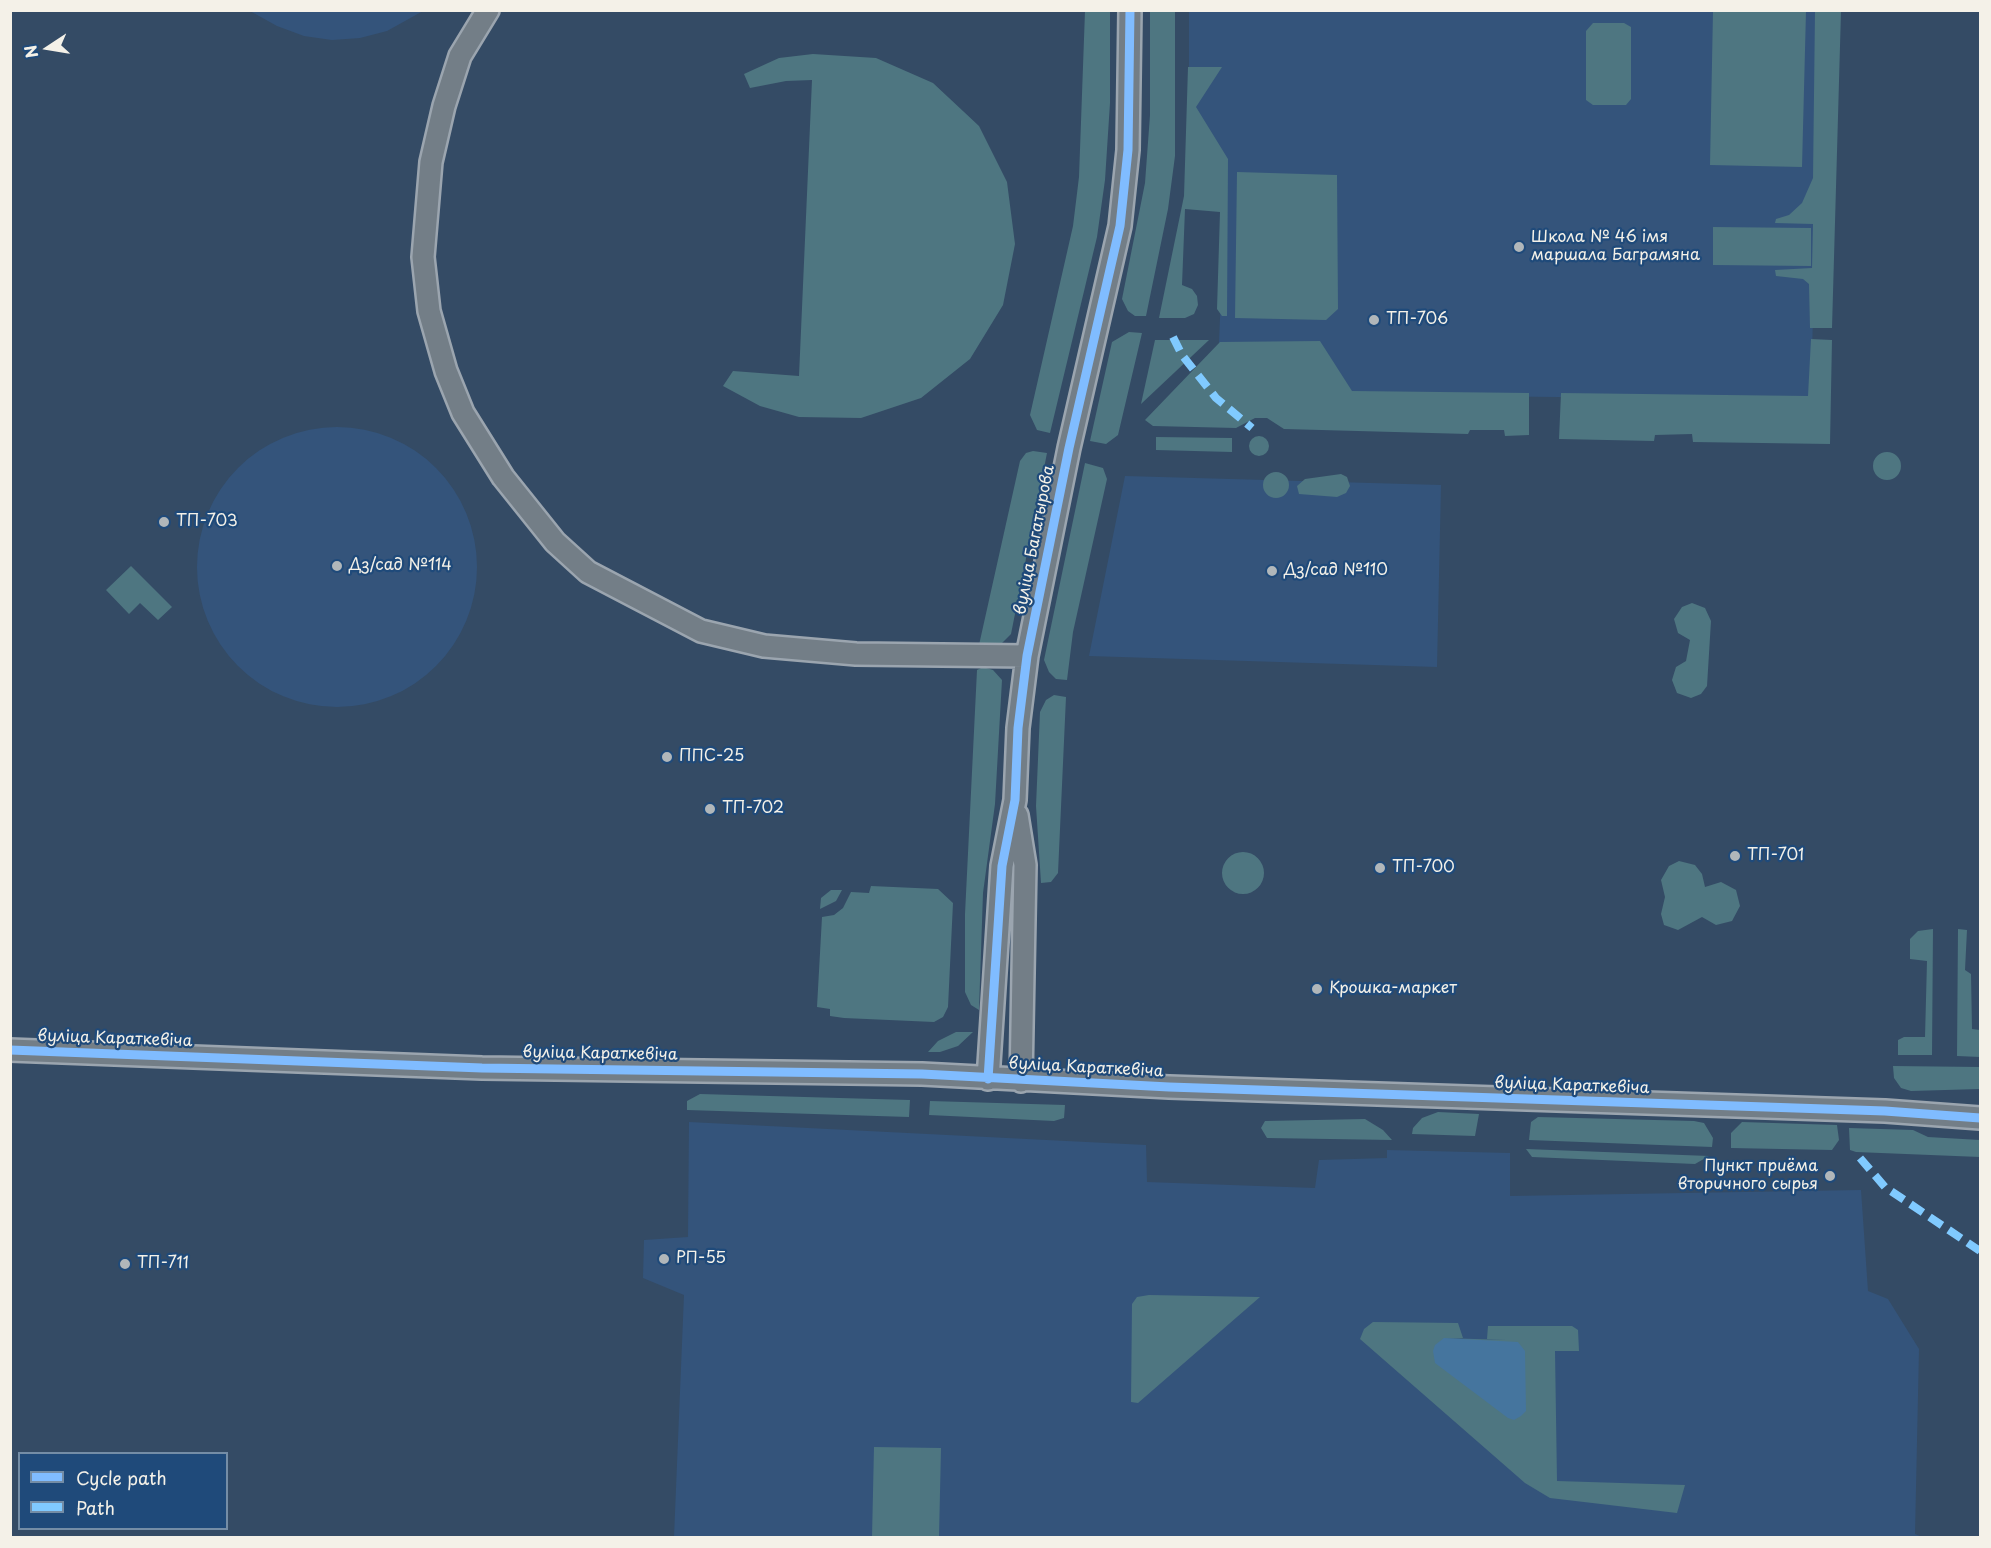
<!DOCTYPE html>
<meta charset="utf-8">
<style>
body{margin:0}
#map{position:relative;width:1991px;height:1548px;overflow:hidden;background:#344b65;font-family:"Playpen Sans",sans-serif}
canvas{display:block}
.frame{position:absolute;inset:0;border:12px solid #f4f1e8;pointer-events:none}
.legend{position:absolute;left:18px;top:1452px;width:210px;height:78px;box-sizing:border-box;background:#1f4a7a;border:2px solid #748da6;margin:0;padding:8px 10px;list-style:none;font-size:18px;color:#f4f1e8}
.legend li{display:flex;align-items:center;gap:12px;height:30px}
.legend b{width:30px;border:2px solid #748da6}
.north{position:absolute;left:18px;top:18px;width:60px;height:60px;-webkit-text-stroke:4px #1f4a7a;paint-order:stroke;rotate:258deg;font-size:16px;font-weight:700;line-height:24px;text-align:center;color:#f4f1e8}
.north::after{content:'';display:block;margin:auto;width:21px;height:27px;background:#f4f1e8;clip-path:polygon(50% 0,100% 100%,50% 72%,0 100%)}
</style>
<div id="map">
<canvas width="1991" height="1548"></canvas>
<div class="frame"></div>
<ul class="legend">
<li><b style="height:8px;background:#80bcff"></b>Cycle path</li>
<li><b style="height:8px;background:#80caff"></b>Path</li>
</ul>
<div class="north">N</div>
</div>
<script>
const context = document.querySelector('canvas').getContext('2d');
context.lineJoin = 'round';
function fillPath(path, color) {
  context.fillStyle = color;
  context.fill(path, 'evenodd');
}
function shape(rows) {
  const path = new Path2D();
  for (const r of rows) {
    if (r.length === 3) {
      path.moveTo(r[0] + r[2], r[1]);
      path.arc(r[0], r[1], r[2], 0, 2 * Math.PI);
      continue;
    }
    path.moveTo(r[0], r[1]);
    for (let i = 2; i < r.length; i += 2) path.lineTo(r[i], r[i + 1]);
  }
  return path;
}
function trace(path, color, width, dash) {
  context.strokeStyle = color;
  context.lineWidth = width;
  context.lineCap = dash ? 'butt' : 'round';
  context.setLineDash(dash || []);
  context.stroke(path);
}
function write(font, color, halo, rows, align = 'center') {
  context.font = font + ' "Playpen Sans",sans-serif';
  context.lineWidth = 4.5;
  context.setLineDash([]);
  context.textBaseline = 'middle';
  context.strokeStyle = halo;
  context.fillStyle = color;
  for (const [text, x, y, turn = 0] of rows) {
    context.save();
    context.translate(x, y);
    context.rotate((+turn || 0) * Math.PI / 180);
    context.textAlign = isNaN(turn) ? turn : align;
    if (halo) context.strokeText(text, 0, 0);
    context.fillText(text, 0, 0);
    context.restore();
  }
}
fillPath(shape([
 [250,11,423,11,387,31,360,38,332,40,304,36,277,26],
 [1189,11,1820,11,1811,400,1217,393,1226,168,1189,117],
 [337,567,140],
 [1125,476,1441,485,1437,667,1089,656],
 [689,1122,1146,1145,1147,1182,1315,1188,1319,1160,1387,1158,1387,1150,1510,1153,1510,1196,1861,1190,1868,1291,1888,1299,1919,1349,1915,1534,1922,1537,674,1537,684,1295,643,1278,644,1240,688,1237]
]), '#34547b');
fillPath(shape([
 [1085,11,1110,11,1110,103,1105,180,1097,237,1050,433,1037,430,1030,415,1073,226,1079,177],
 [1150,11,1175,11,1175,156,1168,209,1146,316,1135,316,1128,311,1122,299,1145,183,1150,115],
 [1713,11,1806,11,1802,167,1710,165],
 [1815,11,1841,11,1832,328,1810,328,1809,284,1803,279,1776,276,1775,270,1812,268,1813,224,1775,223,1776,219,1789,215,1802,203,1813,178],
 [1593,23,1624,23,1631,27,1631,99,1626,105,1593,105,1586,100,1586,31],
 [813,54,876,58,933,83,979,126,1007,182,1015,244,1003,305,970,359,921,398,861,418,799,417,760,406,723,386,733,371,799,376,812,80,786,81,750,88,744,74,779,58],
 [1188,67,1222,67,1196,107,1228,159,1227,316,1222,316,1217,309,1220,212,1185,209,1182,285,1192,289,1197,296,1198,305,1194,314,1185,318,1159,318,1184,196],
 [1237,172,1337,175,1338,309,1326,320,1235,318],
 [1713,227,1811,228,1811,266,1713,265],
 [1129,332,1142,333,1118,435,1106,444,1090,441,1112,342],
 [1811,339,1832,340,1830,444,1693,442,1692,434,1655,435,1654,441,1559,439,1561,393,1808,396],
 [1155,340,1209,340,1141,404],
 [1320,341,1352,391,1529,393,1529,435,1505,436,1504,430,1470,430,1468,434,1284,429,1267,418,1255,418,1236,428,1153,426,1145,420,1220,342],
 [1259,446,10],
 [1156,437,1232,438,1232,452,1156,450],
 [1033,451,1047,453,1011,634,1001,644,992,648,979,645,1020,461,1026,453],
 [1887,466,14],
 [1085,463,1103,468,1107,479,1073,632,1067,680,1056,679,1049,672,1044,660],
 [1276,485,13],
 [1341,474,1347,477,1350,486,1346,493,1337,497,1299,494,1297,486,1305,479],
 [131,566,172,607,158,620,140,603,129,614,106,590],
 [1692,603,1705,608,1711,621,1707,686,1701,694,1691,698,1677,693,1672,680,1676,667,1686,661,1690,640,1678,633,1674,619,1682,607],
 [983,667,993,670,1002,680,995,804,983,893,979,1010,971,1005,965,992,965,914,977,670],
 [1054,695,1066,697,1058,873,1051,882,1041,883,1036,806,1040,712,1046,700],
 [1243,873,21],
 [1679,861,1695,865,1702,874,1705,887,1721,882,1736,890,1740,906,1732,921,1716,925,1702,917,1678,930,1664,925,1661,914,1665,897,1661,880,1669,866],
 [871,886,938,889,953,903,948,1007,943,1017,934,1022,844,1018,830,1016,830,1009,817,1007,822,917,834,915,843,908,851,892,869,893],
 [831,890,842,890,836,901,820,909,821,898],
 [1933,929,1932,1055,1898,1055,1898,1040,1904,1037,1925,1037,1927,961,1910,959,1910,939,1918,931],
 [1958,929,1967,930,1965,970,1971,974,1972,1029,1980,1030,1980,1057,1957,1056],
 [956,1032,973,1032,958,1046,940,1052,928,1052,938,1041],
 [1893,1066,1980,1067,1980,1089,1911,1091,1901,1088,1894,1078],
 [700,1094,910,1100,909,1117,687,1110,687,1101],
 [930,1101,1065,1105,1064,1118,1054,1121,929,1115],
 [1438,1112,1479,1114,1475,1136,1412,1134,1413,1128,1422,1118],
 [1538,1117,1694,1121,1704,1123,1713,1138,1712,1147,1529,1140,1531,1122],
 [1365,1119,1383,1130,1392,1140,1267,1138,1261,1128,1265,1121],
 [1742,1122,1837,1125,1839,1140,1832,1150,1731,1148,1731,1133],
 [1849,1128,1913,1130,1928,1137,1980,1140,1980,1157,1856,1152,1850,1150],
 [1526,1149,1709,1156,1695,1164,1532,1157],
 [1149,1295,1260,1297,1138,1403,1131,1402,1132,1304,1137,1297],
 [1373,1322,1458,1323,1463,1338,1444,1338,1506,1340,1487,1339,1488,1326,1572,1326,1578,1330,1579,1351,1555,1351,1557,1481,1685,1485,1677,1513,1550,1498,1525,1483,1360,1339,1364,1329],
 [874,1447,941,1448,939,1537,872,1537]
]), '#4e7681');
fillPath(shape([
 [1444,1338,1518,1342,1525,1351,1526,1411,1521,1416,1514,1420,1508,1418,1435,1363,1433,1351,1435,1345]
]), '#45759e');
const minor = shape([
 [488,10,460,56,444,106,431,162,423,257,429,311,446,371,463,413,503,477,555,542,588,572,701,631,764,646,856,654,1027,656],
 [1017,815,1025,865,1021,1081],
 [10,1050,482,1068,922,1074,1169,1087,1885,1111,1980,1118],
 [988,1079,1002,866,1015,800,1018,728,1027,656,1069,448,1120,226,1128,150,1130,10]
]);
trace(minor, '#9ba5af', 26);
trace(minor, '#737e87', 21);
trace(shape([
 [1173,337,1182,355,1216,398,1252,428],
 [1860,1158,1885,1187,1980,1251]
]), '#80caff', 8, [15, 8]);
trace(shape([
 [10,1050,482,1068,922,1074,1169,1087,1885,1111,1980,1118],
 [988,1079,1002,866,1015,800,1018,728,1027,656,1069,448,1120,226,1128,150,1130,10]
]), '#80bcff', 9);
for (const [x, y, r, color] of [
 [1519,247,6,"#b1b7ba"],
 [1374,320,6,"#b1b7ba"],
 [164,522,6,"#b1b7ba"],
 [337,566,6,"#b1b7ba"],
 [1272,571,6,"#b1b7ba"],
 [667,757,6,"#b1b7ba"],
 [710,809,6,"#b1b7ba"],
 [1735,856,6,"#b1b7ba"],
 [1380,868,6,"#b1b7ba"],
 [1317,989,6,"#b1b7ba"],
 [1830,1176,6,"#b1b7ba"],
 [664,1259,6,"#b1b7ba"],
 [125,1264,6,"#b1b7ba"]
]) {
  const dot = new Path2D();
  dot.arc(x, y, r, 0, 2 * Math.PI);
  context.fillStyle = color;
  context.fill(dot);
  trace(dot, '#1f4a7a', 2);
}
write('16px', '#f4f1e8', '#1f4a7a', [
 ["Школа № 46 імя",1531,238],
 ["маршала Баграмяна",1531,256],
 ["ТП-706",1386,320],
 ["ТП-703",176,522],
 ["Дз/сад №114",349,566],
 ["Дз/сад №110",1284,571],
 ["ППС-25",679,757],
 ["ТП-702",722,809],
 ["ТП-701",1747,856],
 ["ТП-700",1392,868],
 ["Крошка-маркет",1329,989],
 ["Пункт приёма",1818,1167,"right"],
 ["вторичного сырья",1818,1185,"right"],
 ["РП-55",676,1259],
 ["ТП-711",137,1264]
], 'left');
write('16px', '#f4f1e8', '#1f4a7a', [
 ["вуліца Багатырова",1035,540,-79],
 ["вуліца Караткевіча",115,1039,2],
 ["вуліца Караткевіча",600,1054,1],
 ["вуліца Караткевіча",1086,1068,3],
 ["вуліца Караткевіча",1572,1086,2]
]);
</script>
